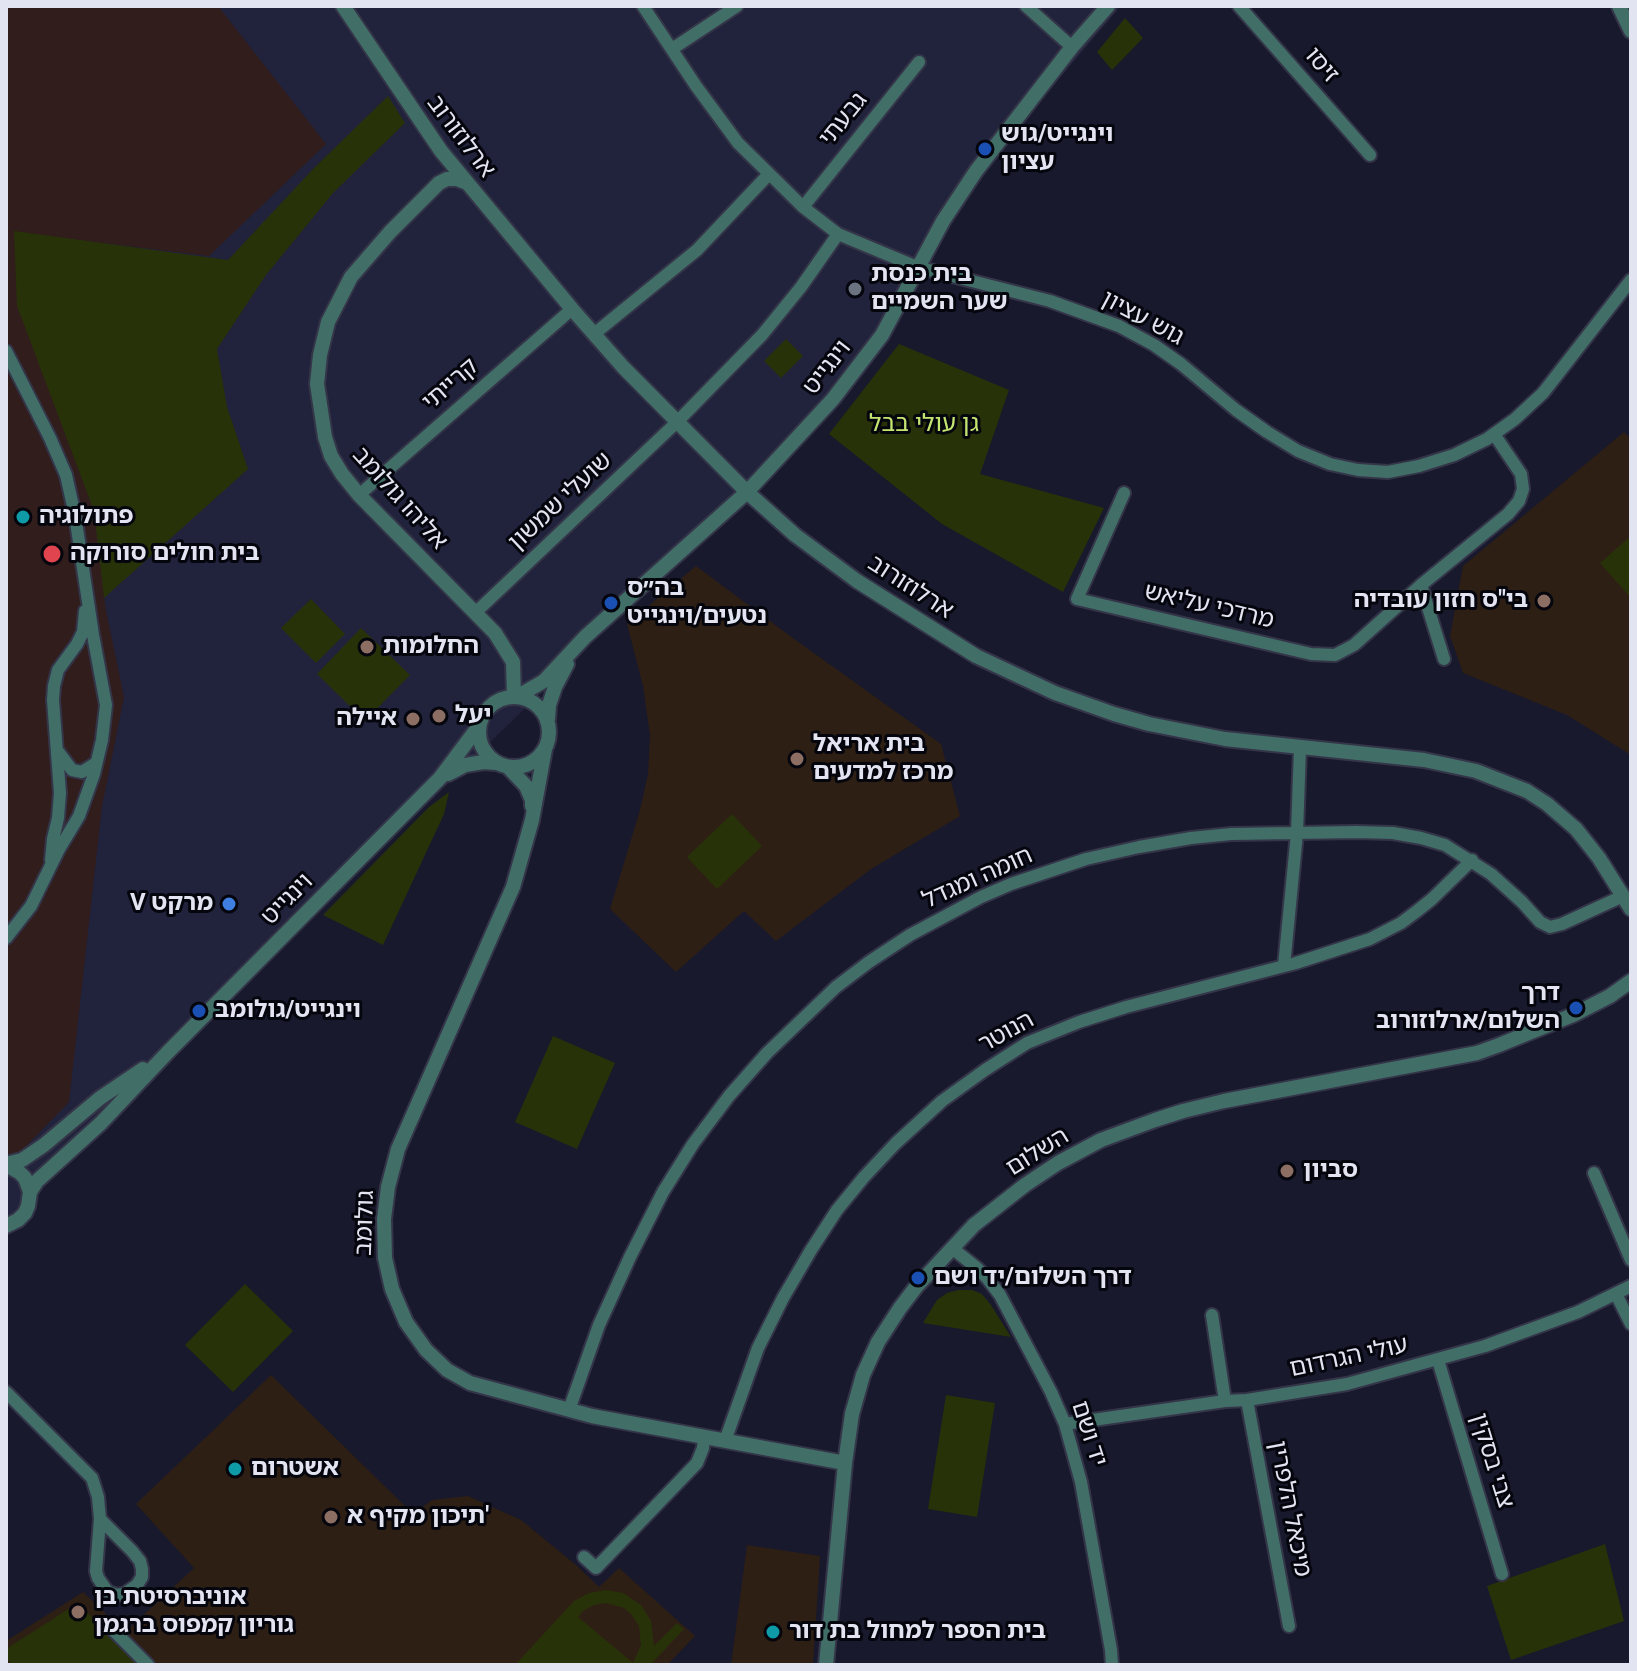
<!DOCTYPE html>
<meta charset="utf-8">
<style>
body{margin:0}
#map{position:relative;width:1637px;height:1671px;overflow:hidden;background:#18192d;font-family:Roboto,sans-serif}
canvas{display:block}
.frame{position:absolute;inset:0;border:8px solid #e3e4f2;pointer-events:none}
</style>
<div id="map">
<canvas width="1637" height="1671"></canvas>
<div class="frame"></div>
</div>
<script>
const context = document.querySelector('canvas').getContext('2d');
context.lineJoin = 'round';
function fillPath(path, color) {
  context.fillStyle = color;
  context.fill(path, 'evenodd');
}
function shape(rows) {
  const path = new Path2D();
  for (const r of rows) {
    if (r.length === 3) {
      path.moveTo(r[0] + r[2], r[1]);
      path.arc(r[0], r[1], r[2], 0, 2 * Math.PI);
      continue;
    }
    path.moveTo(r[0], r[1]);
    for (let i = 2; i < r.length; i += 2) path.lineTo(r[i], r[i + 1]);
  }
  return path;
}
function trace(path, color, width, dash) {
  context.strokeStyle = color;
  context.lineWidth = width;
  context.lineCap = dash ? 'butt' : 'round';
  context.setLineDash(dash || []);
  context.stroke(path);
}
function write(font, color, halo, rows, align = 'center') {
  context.font = font + ' Roboto,"Noto Sans Hebrew",sans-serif';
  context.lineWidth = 6;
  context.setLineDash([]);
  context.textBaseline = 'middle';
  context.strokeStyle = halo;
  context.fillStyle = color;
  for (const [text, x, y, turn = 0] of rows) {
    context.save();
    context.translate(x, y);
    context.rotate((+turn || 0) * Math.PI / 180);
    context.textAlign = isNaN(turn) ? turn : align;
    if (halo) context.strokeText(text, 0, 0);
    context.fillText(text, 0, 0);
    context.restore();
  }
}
fillPath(shape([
 [6,6,1121,6,1048,92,978,182,949,226,895,326,874,360,834,410,761,489,620,615,406,825,6,1225]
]), '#21223b');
fillPath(shape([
 [1624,432,1631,439,1631,755,1567,715,1463,673,1450,636,1463,566],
 [696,566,790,636,941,744,960,816,871,869,776,941,744,911,676,972,610,909,640,810,648,774,650,735,643,686,627,624],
 [271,1375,413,1514,432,1500,468,1496,521,1520,576,1565,599,1587,619,1568,695,1636,667,1665,7,1665,6,1641,83,1592,125,1632,194,1568,136,1504],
 [747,1545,820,1556,813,1665,731,1665]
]), '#2e1f15');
fillPath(shape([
 [6,6,218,6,326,144,209,256,14,232,48,385,94,511,106,611,124,697,102,806,69,1102,6,1167]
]), '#301d1c');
fillPath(shape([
 [1125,18,1143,38,1112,70,1097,52],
 [388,96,405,123,333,193,266,275,217,349,227,407,248,469,104,598,94,511,17,306,14,231,228,260,314,168],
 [786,339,803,356,781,378,764,361],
 [899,344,1009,390,980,474,1104,508,1063,592,942,524,829,434],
 [1631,536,1631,598,1600,563],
 [311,599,345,634,316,663,281,628],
 [361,628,410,675,365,721,317,674],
 [449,792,444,814,383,945,323,915,429,807],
 [732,814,762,846,717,889,687,857],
 [553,1036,615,1063,577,1149,515,1122],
 [245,1284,293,1331,233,1392,185,1345],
 [958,1290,972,1290,982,1294,991,1305,1011,1337,923,1323,937,1300,947,1293],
 [946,1395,995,1403,977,1517,928,1509],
 [1605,1544,1624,1621,1511,1660,1487,1586],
 [606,1590,623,1593,641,1605,651,1621,654,1646,677,1623,684,1629,650,1665,515,1665,574,1601,589,1593],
 [606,1603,624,1608,631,1614,639,1626,641,1645,633,1663,578,1617,583,1611,594,1605],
 [78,1603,139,1665,13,1665,6,1658,6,1649]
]), '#283208');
const minor = shape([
 [643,6,696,86,738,143,803,207,838,234,917,267,1050,301,1119,326,1154,345,1181,364,1236,410,1267,432,1298,451,1330,464,1358,470,1388,472,1419,466,1454,455,1487,439,1515,419,1543,393,1631,280],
 [1026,6,1072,47],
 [1239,6,1370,155],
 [672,49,737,6],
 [803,207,919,62],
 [594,334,697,250,769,174],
 [6,351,50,438,66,475,75,515,93,635,106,705,102,740,94,774,79,816,58,851,31,906,6,938],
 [1124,493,1077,599,1311,654,1335,655,1354,645,1421,585,1508,514,1519,501,1523,489,1521,474,1494,434],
 [359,495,572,309],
 [1421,585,1444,659],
 [475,613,676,423,762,335,801,287,838,234],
 [57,750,72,770,82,772,96,763],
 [51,860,53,839,58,818,60,793,53,700,54,686,58,670,77,644,83,632,85,611],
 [1284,966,1297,833,1300,748],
 [1594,1173,1631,1260],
 [952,1248,977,1268,987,1278,1000,1295,1051,1392,1065,1424,1081,1482,1111,1650,1112,1665],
 [1616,1294,1631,1324],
 [1212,1315,1225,1401],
 [1438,1360,1502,1574],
 [6,1392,92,1478,98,1497,100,1519],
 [1247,1400,1289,1626],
 [569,1410,599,1325,630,1257,663,1192,693,1144,729,1096,767,1053,836,987,869,962,910,935,981,897,1011,884,1086,859,1139,847,1191,838,1231,834,1357,832,1393,833,1421,838,1445,845,1491,874,1522,902,1540,922,1550,927,1562,924,1623,896],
 [1065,1424,1225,1401,1247,1400,1347,1384,1485,1346,1578,1312,1631,1286],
 [725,1441,758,1348,783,1298,811,1250,837,1210,864,1177,896,1143,942,1101,985,1070,1027,1043,1079,1022,1126,1007,1296,963,1370,939,1401,923,1417,911,1432,899,1472,860],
 [100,1519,132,1551,140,1561,142,1569,142,1577,137,1585,124,1594,116,1595,107,1591,98,1578,96,1571,100,1519],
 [584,1557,596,1568,697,1463,703,1448,704,1437],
 [111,1628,148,1665]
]);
const tertiary = shape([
 [343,6,441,151,572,309,623,367,747,492,795,535,857,581,976,656,1055,693,1114,714,1149,724,1225,739,1424,760,1476,771,1527,791,1547,804,1576,829,1599,858,1631,909],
 [1619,6,1631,31],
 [467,183,457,179,447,179,439,183,390,232,351,277,328,322,320,355,317,384,325,437,331,456,342,474,359,495,495,633,513,662,514,696],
 [518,696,544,681,585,637,747,492,833,399,882,335,943,221,976,171,1072,47,1108,6],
 [514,732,35],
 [548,719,549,705,555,687,567,664],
 [545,749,532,820,513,887,398,1149,388,1187,384,1219,385,1258,392,1289,406,1322,426,1350,447,1370,470,1383,592,1416,845,1463],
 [508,767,526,786,532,800,532,806],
 [448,774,465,765,484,762,496,763],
 [6,1164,22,1160,44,1145,100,1098,143,1069],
 [6,1165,19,1172,25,1178,30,1192,28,1206,25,1213,18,1220,6,1226],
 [30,1192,37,1181,101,1123,167,1053,440,778,479,726],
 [826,1665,845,1463,852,1414,863,1375,878,1342,900,1308,916,1287,974,1225,1025,1185,1058,1163,1101,1140,1155,1120,1183,1111,1224,1101,1477,1053,1499,1045,1573,1015,1610,996,1631,981]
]);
trace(minor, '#343549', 16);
trace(tertiary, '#343549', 18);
trace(minor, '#416f68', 12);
trace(tertiary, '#416f68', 14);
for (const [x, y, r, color] of [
 [985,149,8,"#1a4fb4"],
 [855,289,8,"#6b7280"],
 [23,517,8,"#0f9aa8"],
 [52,554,10,"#e0444e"],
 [1544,601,8,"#8d6e63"],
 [611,603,8,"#1a4fb4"],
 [367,647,8,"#8d6e63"],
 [439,716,8,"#8d6e63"],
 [413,719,8,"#8d6e63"],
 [797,759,8,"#8d6e63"],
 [229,904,8,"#3f7fe0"],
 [1576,1008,8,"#1a4fb4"],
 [199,1011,8,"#1a4fb4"],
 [1287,1171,8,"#8d6e63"],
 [918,1278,8,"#1a4fb4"],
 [235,1469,8,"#0f9aa8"],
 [331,1517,8,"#8d6e63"],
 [78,1612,8,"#8d6e63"],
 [773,1632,8,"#0f9aa8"]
]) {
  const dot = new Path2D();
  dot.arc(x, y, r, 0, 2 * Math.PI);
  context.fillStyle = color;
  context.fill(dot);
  trace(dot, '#05060d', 3);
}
write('24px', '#e3e4f2', '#05060d', [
 ["זיסו",1321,66,49],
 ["גבעתי",844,120,-51],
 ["ארלוזורוב",460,137,53],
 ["גוש עציון",1142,319,28],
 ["וינגייט",828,368,-52],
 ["קרייתי",451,385,-41],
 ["אליהו גולומב",399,499,48],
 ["שועלי שמשון",561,502,-43],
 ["ארלוזורוב",910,588,33],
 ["מרדכי עליאש",1209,607,13],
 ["חומה ומגדל",978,879,-24],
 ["וינגייט",288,900,-45],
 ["הנוטר",1007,1033,-29],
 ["השלום",1038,1153,-32],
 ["גולומב",366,1223,-88],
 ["עולי הגרדום",1349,1358,-12],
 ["יד ושם",1088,1434,72],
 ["צבי בסקין",1491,1461,73],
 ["מיכאל הלפרין",1289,1509,79]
]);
write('bold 24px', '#e3e4f2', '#05060d', [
 ["וינגייט/גוש",1001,135],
 ["עציון",1001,163],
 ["בית כנסת",871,275],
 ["שער השמיים",871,303],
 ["פתולוגיה",39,517],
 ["בית חולים סורוקה",70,554],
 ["בה״ס",627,589],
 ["נטעים/וינגייט",627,617],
 ["בי\"ס חזון עובדיה",1528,601,"right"],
 ["החלומות",383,647],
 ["יעל",455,716],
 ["איילה",397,719,"right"],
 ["בית אריאל",813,745],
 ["מרכז למדעים",813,773],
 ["V מרקט",213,904,"right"],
 ["דרך",1560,994,"right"],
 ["השלום/ארלוזורוב",1560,1022,"right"],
 ["וינגייט/גולומב",215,1011],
 ["סביון",1303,1171],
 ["דרך השלום/יד ושם",934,1278],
 ["אשטרום",251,1469],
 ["תיכון מקיף א'",347,1517],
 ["אוניברסיטת בן",94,1598],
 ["גוריון קמפוס ברגמן",94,1626],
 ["בית הספר למחול בת דור",789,1632]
], 'left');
write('24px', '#c5e571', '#05060d', [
 ["גן עולי בבל",924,425]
]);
</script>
